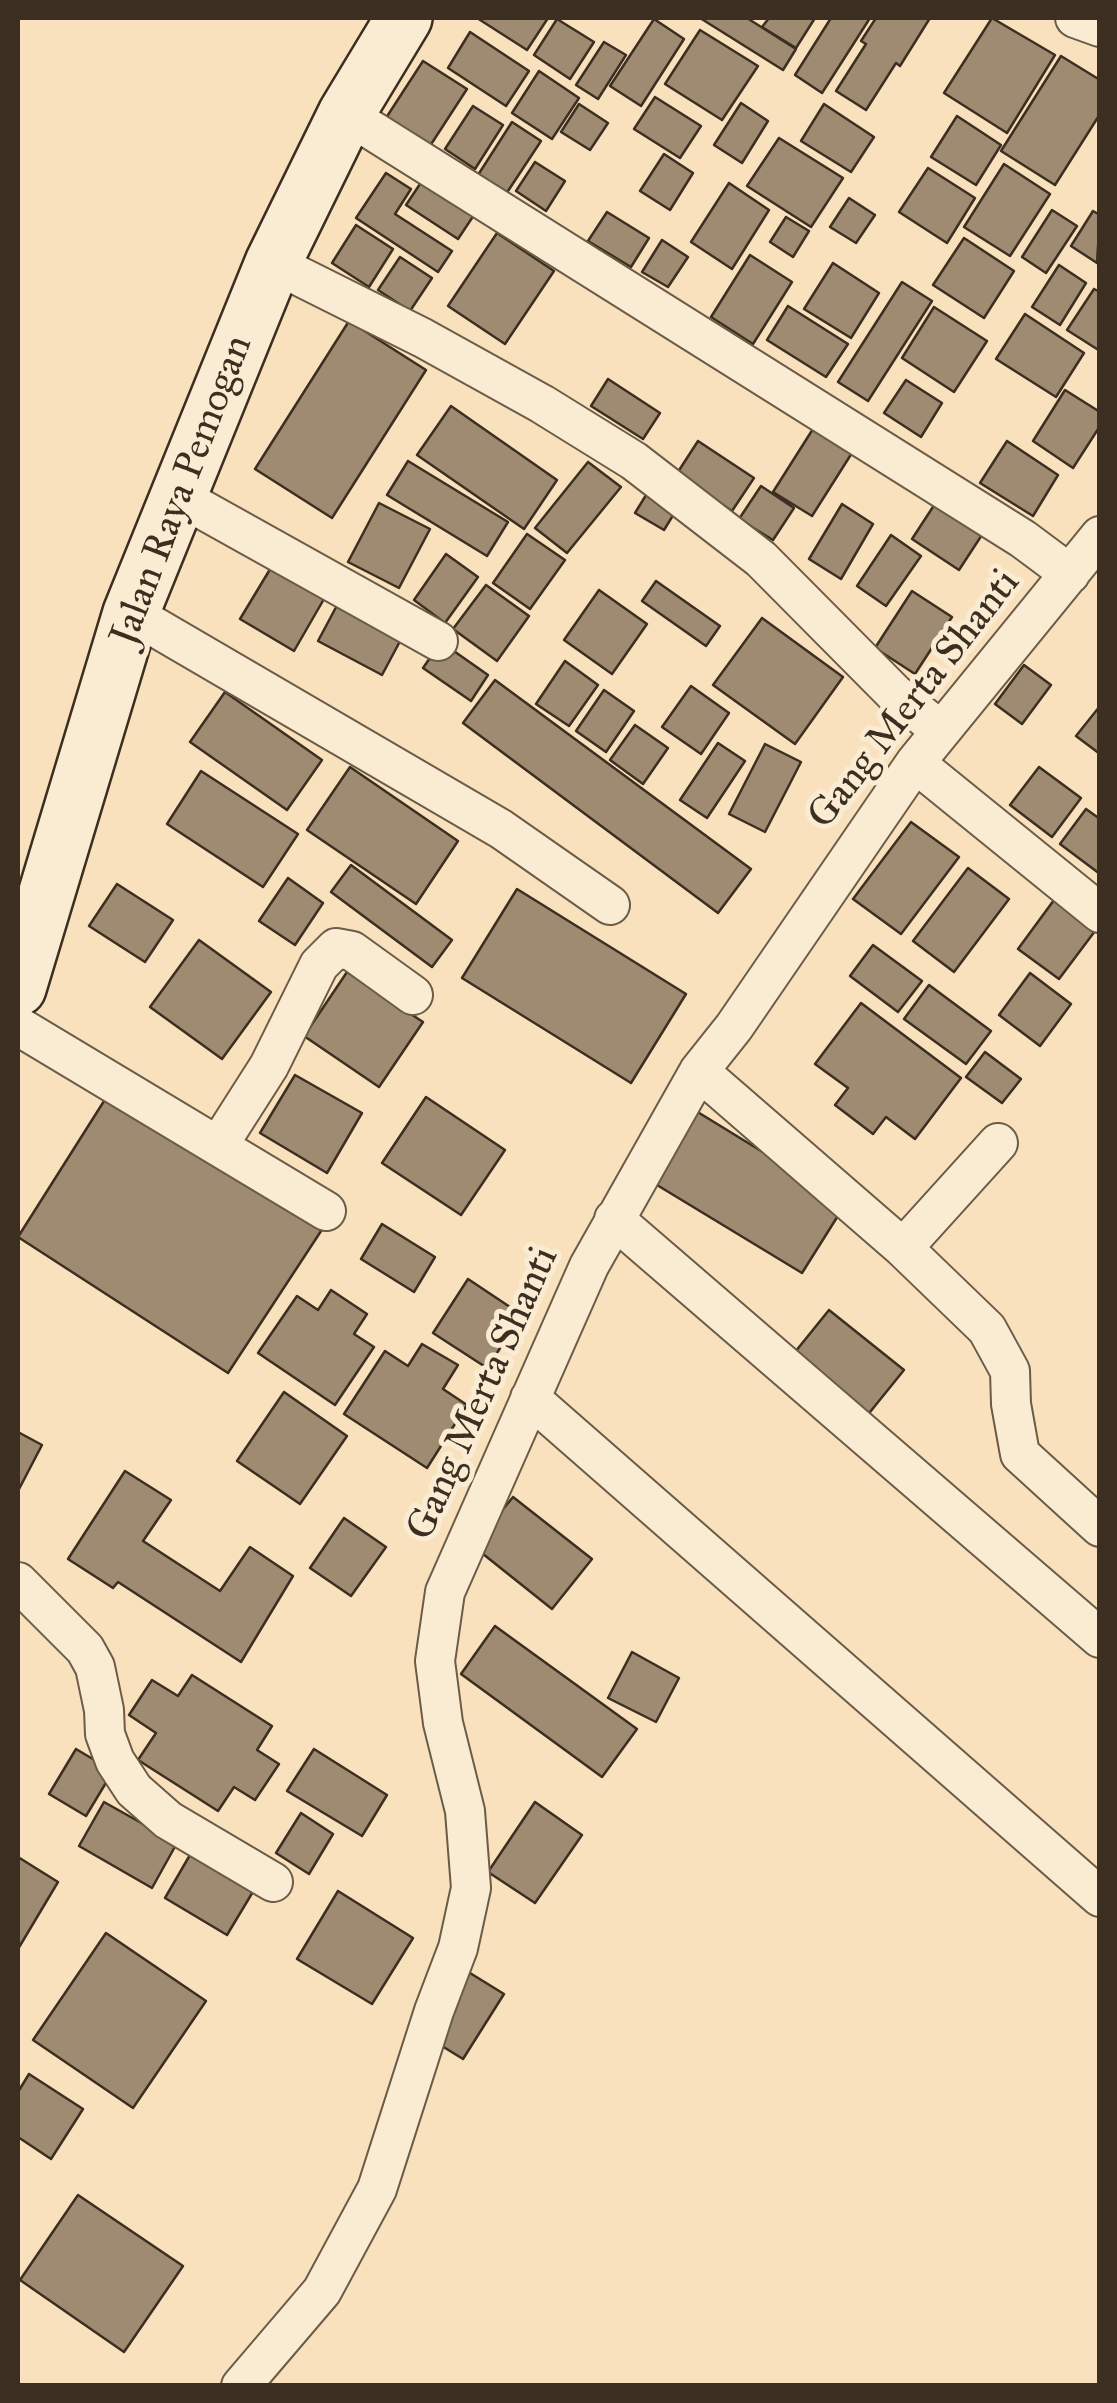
<!DOCTYPE html>
<style>
body{margin:0}
#map{position:relative;width:1117px;height:2403px;overflow:hidden;background:#f8e1bc;font-family:"IM FELL Great Primer",serif}
canvas{display:block}
.frame{position:absolute;inset:0;border:20px solid #3c2e20;pointer-events:none}
</style>
<div id="map">
<canvas width="1117" height="2403"></canvas>
<div class="frame"></div>
</div>
<script>
const context = document.querySelector('canvas').getContext('2d');
context.lineJoin = 'round';
function fillPath(path, color) {
  context.fillStyle = color;
  context.fill(path, 'evenodd');
}
function shape(rows) {
  const path = new Path2D();
  for (const r of rows) {
    path.moveTo(r[0], r[1]);
    for (let i = 2; i < r.length; i += 2) path.lineTo(r[i], r[i + 1]);
  }
  return path;
}
function trace(path, color, width, dash) {
  context.strokeStyle = color;
  context.lineWidth = width;
  context.lineCap = dash ? 'butt' : 'round';
  context.setLineDash(dash || []);
  context.stroke(path);
}
function write(font, color, halo, rows, align = 'center') {
  context.font = font + ' "IM FELL Great Primer",serif';
  context.lineWidth = 10;
  context.setLineDash([]);
  context.textBaseline = 'middle';
  context.strokeStyle = halo;
  context.fillStyle = color;
  for (const [text, x, y, turn = 0] of rows) {
    context.save();
    context.translate(x, y);
    context.rotate((+turn || 0) * Math.PI / 180);
    context.textAlign = isNaN(turn) ? turn : align;
    if (halo) context.strokeText(text, 0, 0);
    context.fillText(text, 0, 0);
    context.restore();
  }
}
const building = shape([
 [477,18,548,18,527,50,477,18],
 [700,18,747,18,796,49,783,70,700,18],
 [769,18,815,18,796,48,762,27,769,18],
 [831,18,870,18,822,93,795,75,831,18],
 [876,18,930,18,900,66,896,63,866,110,836,91,866,44,861,41,876,18],
 [992,18,1055,55,1007,133,944,93,992,18],
 [557,19,594,42,570,79,534,55,557,19],
 [654,19,684,39,641,106,610,86,654,19],
 [700,30,758,66,722,120,665,84,700,30],
 [470,32,529,71,506,106,448,68,470,32],
 [604,42,626,55,598,99,576,85,604,42],
 [1061,56,1100,80,1100,114,1055,185,1001,151,1061,56],
 [423,61,467,89,428,149,384,121,423,61],
 [539,71,579,98,552,139,512,113,539,71],
 [655,97,701,126,680,158,634,129,655,97],
 [741,103,768,121,742,163,714,145,741,103],
 [579,104,608,123,590,150,561,132,579,104],
 [824,104,874,137,851,172,801,141,824,104],
 [473,106,503,125,475,169,445,149,473,106],
 [957,116,1001,145,976,185,931,157,957,116],
 [512,122,541,141,506,194,478,175,512,122],
 [779,138,843,178,811,227,747,186,779,138],
 [664,154,693,173,670,210,640,191,664,154],
 [535,162,565,181,546,211,516,191,535,162],
 [1004,164,1050,194,1010,256,964,227,1004,164],
 [928,168,975,198,947,243,899,212,928,168],
 [430,169,482,203,458,239,406,205,430,169],
 [386,173,411,189,395,214,452,251,438,272,356,218,386,173],
 [729,183,769,210,732,269,691,242,729,183],
 [849,198,875,215,856,243,830,227,849,198],
 [1052,210,1077,226,1046,273,1022,257,1052,210],
 [1093,211,1100,215,1097,263,1071,246,1093,211],
 [607,212,649,238,631,267,588,241,607,212],
 [786,217,809,231,793,257,770,242,786,217],
 [356,225,393,249,369,287,332,263,356,225],
 [497,233,554,271,505,344,448,306,497,233],
 [964,238,1014,271,984,318,933,285,964,238],
 [662,240,688,257,668,287,642,272,662,240],
 [750,255,792,282,753,344,711,317,750,255],
 [400,257,432,278,410,311,378,290,400,257],
 [833,263,879,293,851,338,804,309,833,263],
 [1059,265,1086,283,1060,325,1032,307,1059,265],
 [902,282,932,301,868,401,838,382,902,282],
 [1094,289,1100,292,1100,351,1067,330,1094,289],
 [788,306,848,344,826,377,767,340,788,306],
 [934,307,987,341,954,392,902,358,934,307],
 [1025,314,1084,353,1056,397,996,359,1025,314],
 [349,321,426,370,332,518,255,469,349,321],
 [608,379,660,413,643,439,591,406,608,379],
 [906,380,942,403,921,437,884,413,906,380],
 [1065,390,1100,412,1100,426,1073,468,1033,441,1065,390],
 [451,406,557,480,524,529,417,455,451,406],
 [818,421,857,445,812,516,773,492,818,421],
 [698,441,754,478,732,511,676,475,698,441],
 [1007,441,1058,475,1033,516,980,483,1007,441],
 [408,461,508,522,487,556,387,495,408,461],
 [588,462,621,487,567,553,535,528,588,462],
 [761,486,794,508,773,540,739,519,761,486],
 [651,487,680,504,664,530,635,513,651,487],
 [944,490,991,521,959,570,912,539,944,490],
 [379,503,430,529,399,588,348,562,379,503],
 [842,504,873,524,841,579,809,559,842,504],
 [527,534,565,560,530,609,493,583,527,534],
 [891,535,921,556,886,606,857,586,891,535],
 [446,554,478,577,445,623,414,600,446,554],
 [275,561,328,592,294,651,240,619,275,561],
 [656,581,720,626,706,646,642,601,656,581],
 [486,585,529,616,497,661,453,629,486,585],
 [599,590,647,624,612,674,564,640,599,590],
 [912,591,952,617,915,674,875,648,912,591],
 [342,596,406,630,382,675,318,641,342,596],
 [762,618,843,677,795,744,713,685,762,618],
 [441,642,488,675,471,701,423,668,441,642],
 [565,661,598,685,569,726,536,704,565,661],
 [1024,665,1051,685,1022,724,995,704,1024,665],
 [495,680,751,869,718,913,463,723,495,680],
 [691,686,729,713,701,754,662,727,691,686],
 [604,690,634,711,606,752,576,731,604,690],
 [225,692,322,760,287,810,190,742,225,692],
 [1100,706,1100,754,1076,736,1100,706],
 [635,725,668,748,643,784,610,760,635,725],
 [718,743,745,761,707,818,680,800,718,743],
 [765,744,801,762,765,832,729,814,765,744],
 [350,767,458,841,416,904,307,830,350,767],
 [1039,767,1081,798,1052,837,1010,805,1039,767],
 [201,771,298,834,263,887,167,824,201,771],
 [1086,809,1100,819,1100,874,1060,844,1086,809],
 [911,822,959,857,901,934,853,899,911,822],
 [351,865,452,940,432,967,331,892,351,865],
 [968,868,1009,899,954,972,913,941,968,868],
 [288,878,323,903,295,945,259,921,288,878],
 [117,884,173,920,145,962,89,926,117,884],
 [517,889,686,994,631,1083,462,978,517,889],
 [1054,900,1095,931,1059,979,1018,949,1054,900],
 [199,940,271,992,222,1059,150,1007,199,940],
 [873,945,922,981,898,1012,850,976,873,945],
 [347,972,423,1022,379,1087,304,1036,347,972],
 [1030,973,1071,1004,1040,1046,999,1015,1030,973],
 [929,985,991,1031,966,1064,904,1019,929,985],
 [861,1003,961,1078,915,1139,886,1117,873,1134,835,1105,848,1088,815,1064,861,1003],
 [985,1052,1021,1079,1002,1103,966,1077,985,1052],
 [295,1075,362,1113,327,1173,260,1133,295,1075],
 [111,1090,323,1228,228,1373,18,1237,111,1090],
 [426,1097,505,1150,461,1215,382,1163,426,1097],
 [696,1111,846,1203,802,1273,652,1182,696,1111],
 [382,1224,435,1257,414,1292,361,1259,382,1224],
 [468,1279,522,1315,487,1368,433,1333,468,1279],
 [331,1290,367,1314,354,1334,374,1347,335,1405,258,1353,297,1296,318,1310,331,1290],
 [829,1310,904,1370,866,1417,791,1357,829,1310],
 [422,1344,458,1365,443,1389,467,1405,427,1468,344,1414,385,1351,408,1366,422,1344],
 [284,1392,347,1436,300,1504,237,1461,284,1392],
 [18,1432,42,1445,18,1491,18,1432],
 [125,1471,171,1500,143,1541,220,1591,250,1547,293,1576,241,1662,118,1582,113,1588,68,1559,125,1471],
 [513,1497,592,1559,552,1609,473,1546,513,1497],
 [344,1518,386,1547,351,1596,310,1568,344,1518],
 [495,1626,637,1729,602,1777,461,1674,495,1626],
 [632,1652,679,1678,656,1722,608,1698,632,1652],
 [192,1675,272,1726,257,1750,279,1764,255,1800,234,1787,218,1811,138,1760,156,1733,129,1715,152,1680,178,1696,192,1675],
 [76,1749,113,1771,86,1816,49,1794,76,1749],
 [314,1749,387,1795,362,1836,287,1791,314,1749],
 [104,1802,177,1843,152,1888,79,1846,104,1802],
 [535,1802,582,1835,535,1903,488,1872,535,1802],
 [301,1813,333,1834,309,1874,276,1853,301,1813],
 [194,1848,257,1885,227,1935,165,1898,194,1848],
 [18,1857,58,1882,18,1949,18,1857],
 [338,1891,413,1938,372,2004,297,1959,338,1891],
 [106,1933,206,2001,133,2108,33,2040,106,1933],
 [470,1973,504,1994,463,2059,429,2038,470,1973],
 [29,2074,83,2109,51,2159,18,2137,18,2092,29,2074],
 [78,2195,183,2266,124,2352,20,2280,78,2195]
]);
fillPath(building, '#9e8b71');
trace(building, '#3c2e20', 2.5);
const street = shape([
 [1075,18,1100,27],
 [346,114,1023,539,1070,574],
 [273,263,423,338,542,404,634,461,761,559,894,693,940,730],
 [180,497,438,641],
 [131,613,501,829,610,905],
 [915,763,1100,913],
 [18,1026,326,1211],
 [699,1071,903,1248,987,1329,1010,1371,1011,1404,1020,1454,1100,1527],
 [218,1146,269,1066,319,965,336,948,352,951,413,995],
 [614,1219,1100,1638],
 [903,1248,998,1143],
 [530,1398,1100,1897],
 [18,1582,85,1649,95,1667,104,1710,105,1734,115,1761,134,1790,168,1820,273,1882],
 [241,2386,322,2291,377,2189,434,2011,458,1948,471,1888,465,1811,443,1723,435,1661,445,1592,589,1266,699,1071,734,1027,915,763,1100,536]
]);
const secondary = shape([
 [18,988,131,613,273,263,346,114,404,18]
]);
trace(street, '#6b5b47', 42);
trace(secondary, '#3c2e20', 60);
trace(street, '#faecd3', 38);
trace(secondary, '#faecd3', 55);
write('40px', '#3c2e20', '#faecd3', [
 ["Jalan Raya Pemogan",183,491,-69],
 ["Gang Merta Shanti",915,700,-52],
 ["Gang Merta Shanti",484,1394,-66]
]);
</script>
